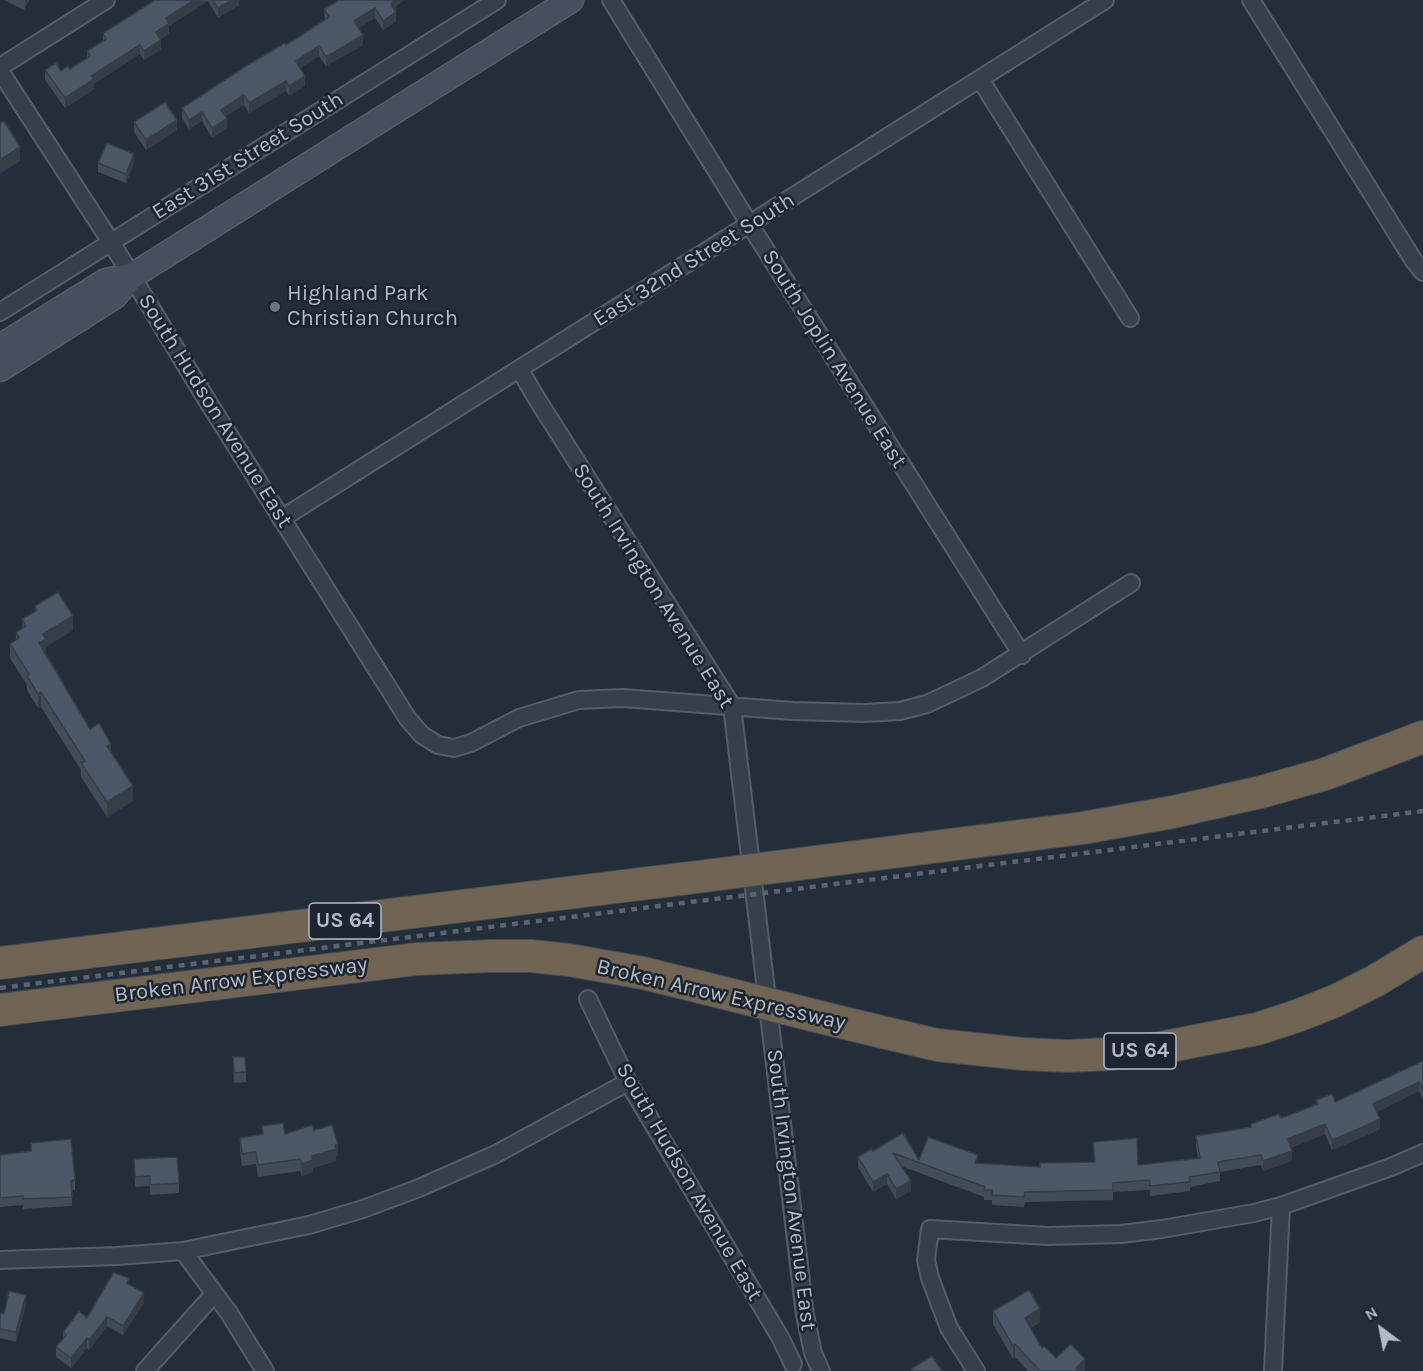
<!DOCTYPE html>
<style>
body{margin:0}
#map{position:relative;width:1423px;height:1371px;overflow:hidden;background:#232e3a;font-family:Karla,sans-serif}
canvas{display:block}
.north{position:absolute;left:1351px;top:1299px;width:60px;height:60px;-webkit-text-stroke:4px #1c252f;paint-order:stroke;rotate:328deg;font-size:16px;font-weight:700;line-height:24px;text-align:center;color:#b2bbc6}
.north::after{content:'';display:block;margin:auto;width:21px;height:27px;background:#b2bbc6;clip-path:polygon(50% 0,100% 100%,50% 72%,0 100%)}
</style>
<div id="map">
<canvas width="1423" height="1371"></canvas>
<div class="north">N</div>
</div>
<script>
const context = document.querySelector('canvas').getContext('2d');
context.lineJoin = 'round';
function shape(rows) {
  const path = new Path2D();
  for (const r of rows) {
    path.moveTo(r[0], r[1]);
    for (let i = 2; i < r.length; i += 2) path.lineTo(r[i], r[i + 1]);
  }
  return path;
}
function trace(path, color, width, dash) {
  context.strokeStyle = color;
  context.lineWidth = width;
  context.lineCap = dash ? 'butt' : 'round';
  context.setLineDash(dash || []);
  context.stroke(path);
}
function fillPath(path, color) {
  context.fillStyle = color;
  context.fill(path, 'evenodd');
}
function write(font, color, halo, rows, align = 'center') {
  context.font = font + ' Karla,sans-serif';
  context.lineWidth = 5;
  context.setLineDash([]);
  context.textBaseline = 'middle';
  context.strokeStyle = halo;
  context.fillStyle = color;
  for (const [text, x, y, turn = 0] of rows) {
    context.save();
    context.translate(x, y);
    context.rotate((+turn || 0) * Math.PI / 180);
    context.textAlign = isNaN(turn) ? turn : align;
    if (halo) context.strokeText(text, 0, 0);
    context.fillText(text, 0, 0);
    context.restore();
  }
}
const street = shape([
 [611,0,750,225,1022,655],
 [1251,0,1414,261,1423,272],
 [0,67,106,0],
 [0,71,111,242,205,397,408,719,422,735,438,745,454,748,471,743,519,718,579,700,623,698,793,711,865,713,900,711,927,704,982,678,1131,583],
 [980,79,1130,318],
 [0,312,497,0],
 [520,370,537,399,732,706,805,1315,813,1353,821,1371],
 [281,519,1105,0],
 [588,999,628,1082,780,1337,793,1364],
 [183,1251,229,1313,265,1371],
 [0,1260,117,1256,183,1251,309,1225,363,1209,419,1188,496,1154,628,1082],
 [145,1371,214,1294],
 [976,1371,949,1328,930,1278,926,1260,930,1229,1048,1236,1121,1234,1162,1229,1254,1213,1281,1206,1391,1167,1423,1153],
 [1273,1371,1281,1206]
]);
const secondary = shape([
 [0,347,106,281,132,276],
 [0,369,115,296,132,276,571,0]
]);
const highway = shape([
 [815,862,1083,828,1173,812,1261,792,1325,774,1423,737],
 [0,963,689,878],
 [0,1010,417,959,491,956,531,956,569,960,643,973,700,987],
 [840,1022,937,1045,1023,1054,1067,1056,1111,1054,1160,1048,1257,1029,1297,1016,1335,1001,1375,981,1423,952]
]);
trace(street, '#555e68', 20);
trace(secondary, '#555e68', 27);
trace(highway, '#424b55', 34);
trace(street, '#37404a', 16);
trace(secondary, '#454f5d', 24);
trace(highway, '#706454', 32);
trace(shape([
 [0,988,1423,811]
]), '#596471', 4.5, [6, 6]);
const highwayBridge = shape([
 [689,878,815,862],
 [700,987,840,1022]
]);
trace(highwayBridge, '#424b55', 34, []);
trace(highwayBridge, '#706454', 32);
fillPath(shape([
 [4,0,29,0,24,10],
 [155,0,241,0,239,1,239,5,218,18,208,1,169,26,169,33,161,39,161,49,144,60,140,54,94,84,94,89,65,108,45,80,45,70,61,71,70,69,87,58,87,51,103,41,103,33],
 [396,6,396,22,383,30,375,18,358,28,363,45,326,66,319,56,300,68,305,86,289,95,286,91,249,113,244,105,225,116,227,128,212,138,202,121,189,129,182,118,182,108,286,45,325,20,324,9],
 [134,122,177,130,146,150,134,132],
 [98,163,134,163,126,183,98,172],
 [35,606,73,630,46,647,46,653,90,729,111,753,133,801,107,817,81,777,81,770,41,707,38,708,27,690,27,685,10,658,10,644,16,640,16,632,22,628,22,619,35,611],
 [233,1057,246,1072,246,1082,234,1083],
 [1423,1061,1423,1100,1419,1091,1377,1112,1380,1129,1363,1137,1332,1150,1325,1134,1291,1148,1292,1161,1263,1171,1261,1165,1220,1172,1220,1181,1190,1187,1190,1191,1150,1196,1150,1190,1113,1192,1113,1200,1025,1202,1024,1207,992,1205,992,1200,984,1200,984,1197,901,1166,911,1191,896,1199,887,1184,873,1192,858,1167,858,1157,873,1151,903,1133,919,1160,1040,1167,1094,1162,1093,1142,1138,1165,1198,1158,1196,1146,1196,1136,1251,1127,1251,1124,1281,1118,1316,1104,1316,1100,1335,1102],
 [262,1126,285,1134,314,1130,338,1156,336,1156,336,1161,313,1168,313,1172,302,1176,300,1171,258,1177,256,1164,242,1166,240,1150,240,1138,262,1134],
 [31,1143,75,1180,75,1190,72,1190,72,1206,23,1209,23,1205,0,1207,0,1155,31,1151],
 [134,1159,179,1183,179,1193,150,1195,150,1186,135,1187],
 [129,1284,144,1302,123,1335,107,1326,89,1350,87,1348,71,1368,56,1357,56,1347,63,1339,63,1332,87,1318],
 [26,1305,16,1342,0,1338,0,1313,4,1314],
 [993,1311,1040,1322,1030,1328,1042,1348,1056,1358,1085,1371,1028,1371,1015,1357,1013,1359,993,1324]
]), '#414c57');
fillPath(shape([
 [25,0,29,0,24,10],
 [194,0,208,1,169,26,169,33,156,42,156,32,166,18],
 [232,0,241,0,239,1,239,5,218,18,218,8],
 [394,0,405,0,396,6,396,10,391,4],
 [375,8,375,18,354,31,354,21],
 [396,12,396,22,383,30,383,21],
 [363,35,363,45,326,66,326,57],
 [161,40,161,49,144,60,144,51],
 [140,45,140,54,94,84,94,89,65,108,65,98,91,76],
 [319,46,319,56,296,71,296,61],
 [305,76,305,86,289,95,289,86],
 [286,81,286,91,249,113,249,103],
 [244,95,244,105,221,119,221,110],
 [202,112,202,121,189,129,189,120],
 [227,119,227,128,212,138,212,128],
 [177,120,177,130,146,150,146,140],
 [20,147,20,161,0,174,0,160],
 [134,154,134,163,126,183,126,174],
 [73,616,73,630,46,647,46,653,39,643,43,634],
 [41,692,41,707,38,708,38,694],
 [111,744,111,758,107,746],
 [133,786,133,801,107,817,107,802],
 [1419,1082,1419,1091,1373,1114,1373,1104],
 [1380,1119,1380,1129,1363,1137,1332,1150,1332,1140],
 [1325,1124,1325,1134,1288,1149,1288,1139],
 [338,1144,338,1156,336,1156,336,1161,313,1168,313,1172,302,1176,302,1164,312,1156],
 [1292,1151,1292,1161,1263,1171,1263,1161],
 [887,1174,887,1184,873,1192,873,1182],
 [911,1181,911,1191,896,1199,896,1189],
 [144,1293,144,1302,123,1335,123,1326],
 [26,1295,26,1305,16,1342,16,1332],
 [1040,1309,1040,1322,1025,1331,1025,1318],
 [107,1317,107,1326,89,1350,89,1340],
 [87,1338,87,1348,71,1368,71,1358],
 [1015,1344,1015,1357,1013,1359,1013,1346],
 [1085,1359,1085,1371,1076,1371,1076,1368]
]), '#353e47');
const building = shape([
 [155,0,194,0,166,18,169,24,156,32,161,40,144,51,140,45,91,76,94,79,65,98,45,70,56,63,61,71,68,66,70,69,90,56,87,51,106,39,103,33,155,0],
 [213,0,232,0,218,8,213,0],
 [339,0,395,0,391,4,396,12,383,21,375,8,354,21,363,35,326,57,319,46,296,61,305,76,289,86,286,81,249,103,244,95,221,110,227,119,212,128,202,112,189,120,182,108,246,66,285,43,286,45,329,17,324,9,339,0],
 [165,102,177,120,146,140,134,122,165,102],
 [4,121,20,147,0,160,0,122,1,123,4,121],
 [107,143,134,154,126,174,98,163,107,143],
 [58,592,73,616,43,634,46,639,39,643,90,729,99,723,111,744,107,746,133,786,107,802,81,763,85,761,41,692,38,694,27,676,29,674,10,644,19,638,16,632,26,626,22,619,37,610,35,606,58,592],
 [233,1057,245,1057,246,1072,234,1073,233,1057],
 [1423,1061,1423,1090,1419,1082,1373,1104,1380,1119,1363,1127,1332,1140,1325,1124,1288,1139,1292,1151,1263,1161,1261,1155,1218,1162,1220,1172,1189,1177,1190,1182,1150,1186,1150,1180,1113,1183,1113,1190,1025,1192,1024,1197,992,1195,992,1190,984,1190,985,1187,893,1153,911,1181,896,1189,887,1174,873,1182,858,1157,871,1149,873,1151,903,1133,919,1160,928,1137,978,1155,975,1163,1040,1167,1040,1163,1095,1162,1093,1142,1137,1138,1138,1165,1200,1158,1196,1136,1251,1127,1251,1124,1279,1114,1281,1118,1318,1104,1316,1100,1332,1094,1335,1102,1423,1061],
 [283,1123,285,1134,312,1125,314,1130,332,1125,338,1144,335,1145,336,1149,312,1156,313,1160,302,1164,300,1159,258,1165,256,1152,242,1154,240,1138,263,1134,262,1126,283,1123],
 [71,1139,75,1180,71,1181,72,1197,23,1199,23,1196,0,1198,0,1155,31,1151,31,1143,71,1139],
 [177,1157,179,1183,150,1185,150,1176,135,1177,134,1159,177,1157],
 [113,1273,115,1273,129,1278,127,1283,144,1293,123,1326,107,1317,89,1340,87,1338,71,1358,56,1347,66,1335,63,1332,79,1311,87,1318,113,1273],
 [1029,1290,1040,1309,1025,1318,1042,1348,1044,1346,1056,1358,1071,1344,1085,1359,1076,1368,1078,1371,1040,1371,1015,1344,1013,1346,993,1311,1029,1290],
 [9,1291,26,1295,16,1332,0,1329,0,1313,4,1314,9,1291],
 [932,1356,942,1371,912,1371,911,1369,932,1356]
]);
fillPath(building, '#4c5865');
trace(building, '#353e47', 1.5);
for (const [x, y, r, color] of [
 [275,307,6,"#6b7280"]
]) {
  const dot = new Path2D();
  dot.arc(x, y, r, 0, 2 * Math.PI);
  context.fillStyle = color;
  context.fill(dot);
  trace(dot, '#1c252f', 2);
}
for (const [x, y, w] of [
 [345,921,72],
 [1140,1051,72]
]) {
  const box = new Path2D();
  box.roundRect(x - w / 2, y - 18, w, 36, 4.5);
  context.fillStyle = '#1c252f';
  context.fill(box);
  trace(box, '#b2bbc6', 1.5);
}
write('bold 21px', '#b2bbc6', null, [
 ["US 64",345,921],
 ["US 64",1140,1051]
]);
write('22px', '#b2bbc6', '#1c252f', [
 ["East 31st Street South",248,156,-32],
 ["East 32nd Street South",694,260,-32],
 ["South Joplin Avenue East",834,359,58],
 ["South Hudson Avenue East",215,411,58],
 ["South Irvington Avenue East",653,586,58],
 ["Broken Arrow Expressway",241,980,-7],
 ["Broken Arrow Expressway",721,995,13],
 ["South Hudson Avenue East",689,1182,60],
 ["South Irvington Avenue East",791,1190,83]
]);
write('22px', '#b2bbc6', '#1c252f', [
 ["Highland Park",287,294],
 ["Christian Church",287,319]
], 'left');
</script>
